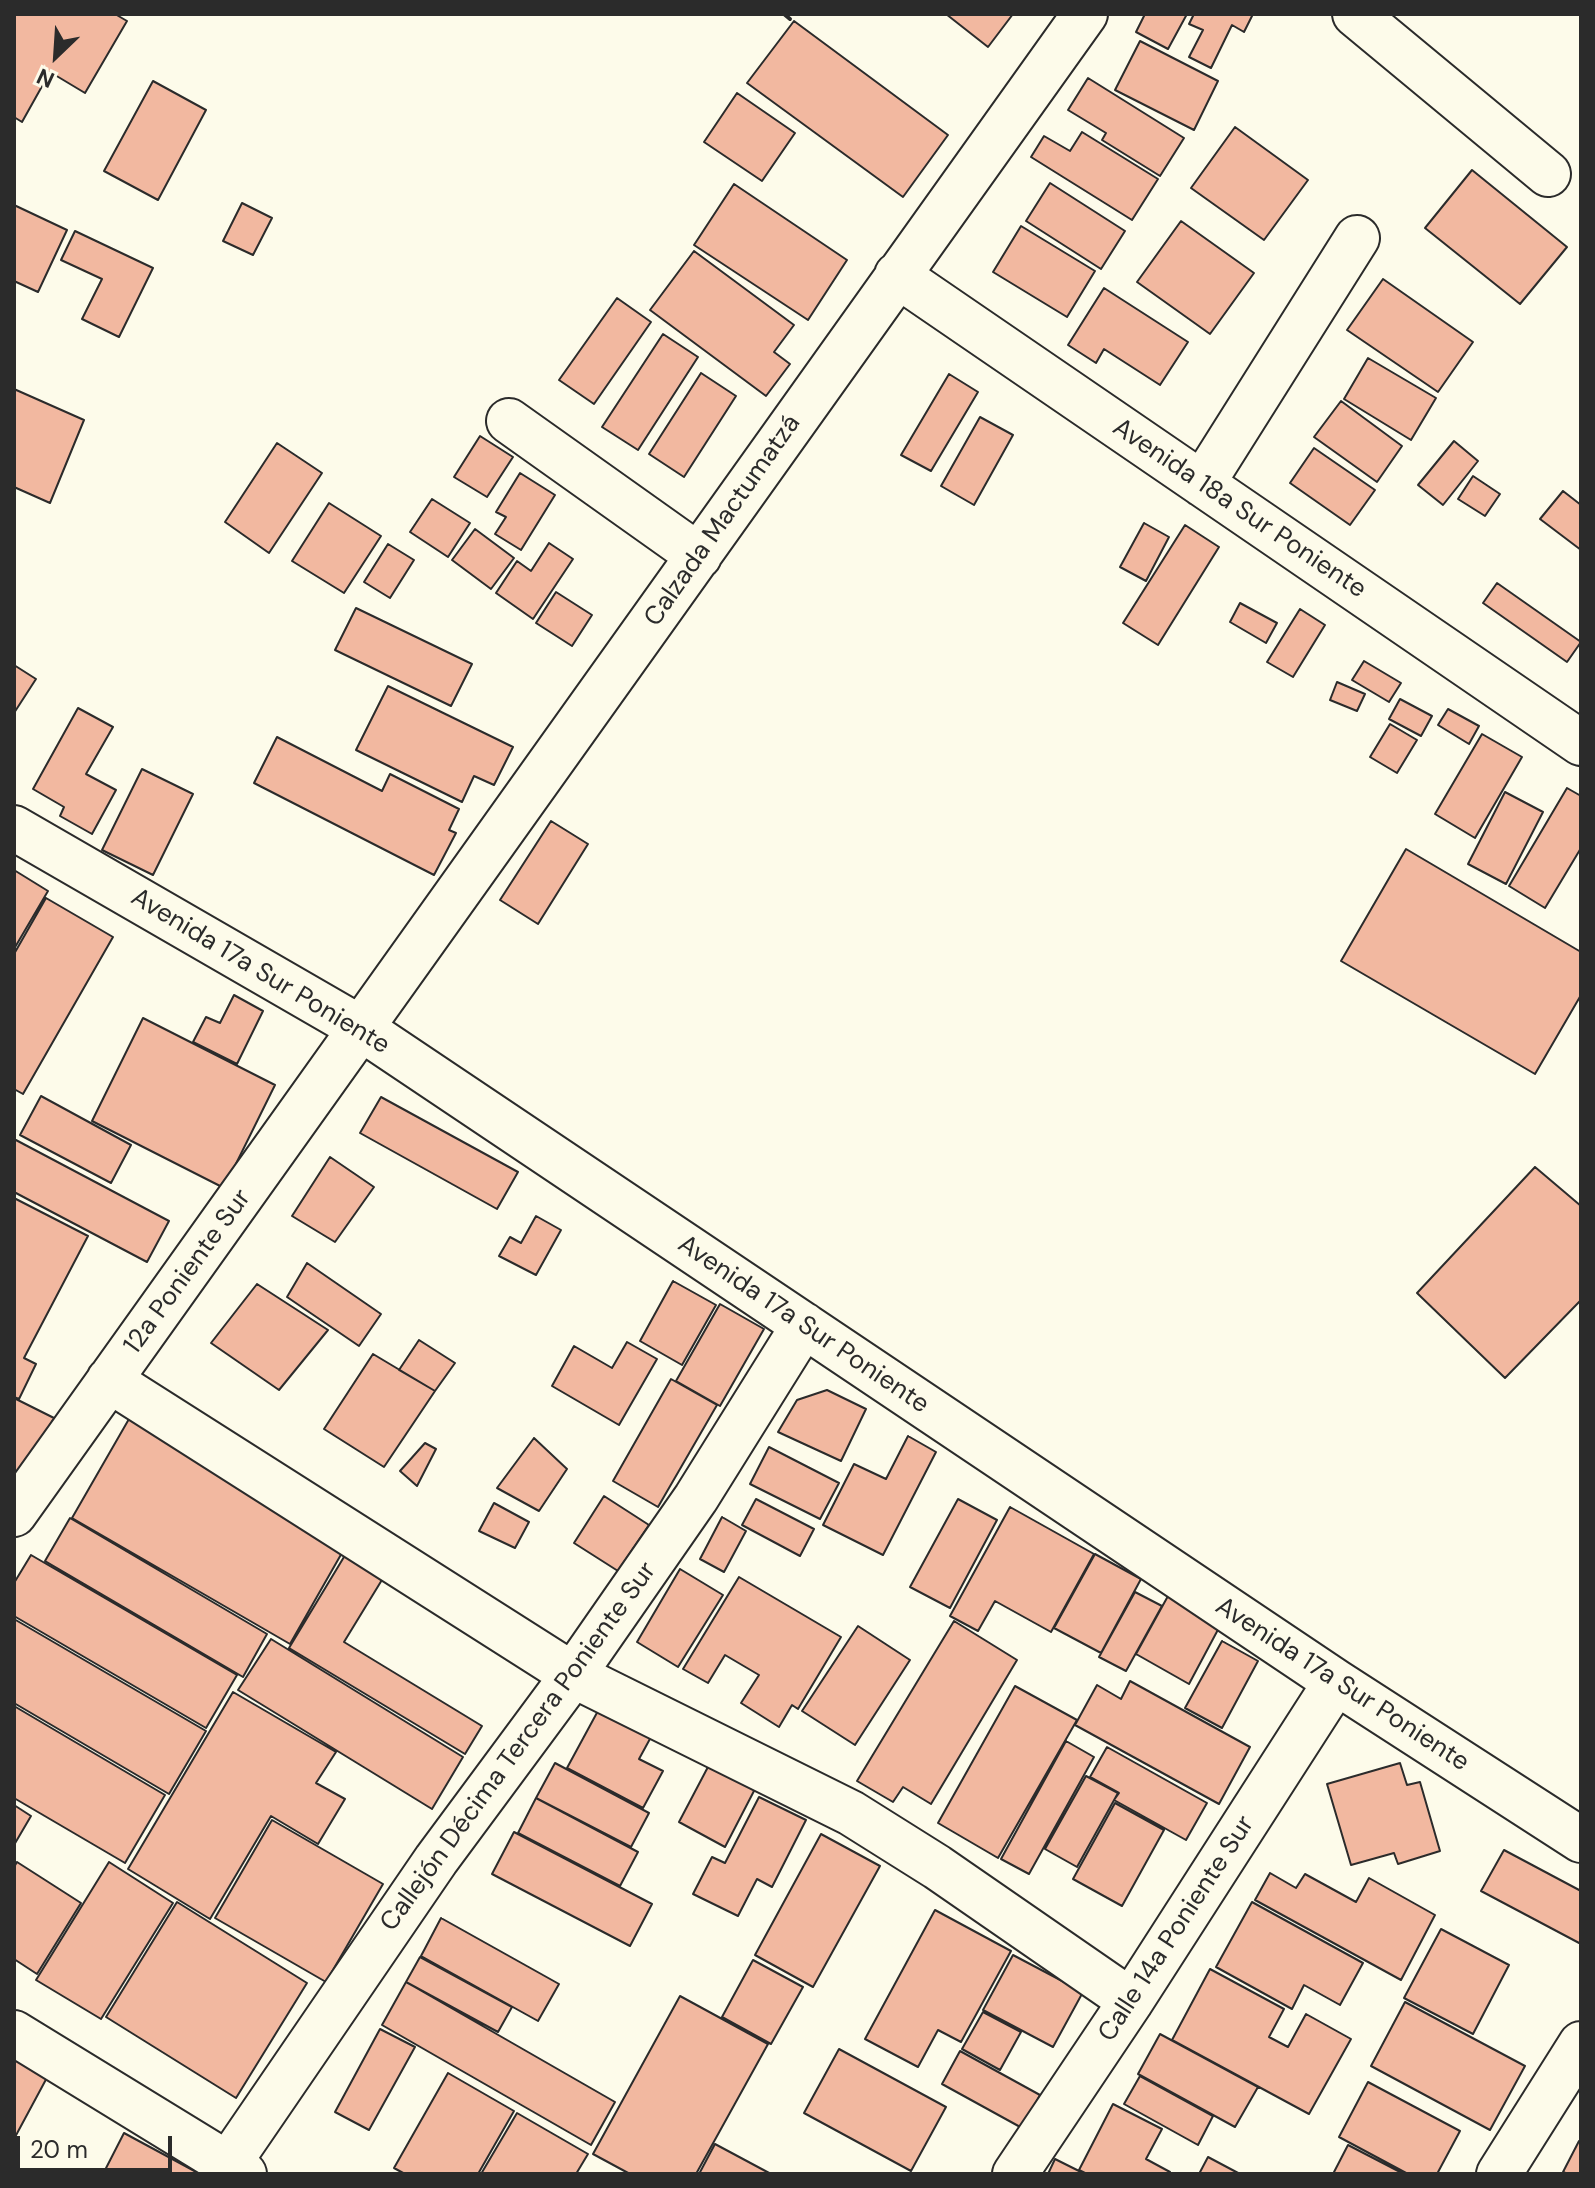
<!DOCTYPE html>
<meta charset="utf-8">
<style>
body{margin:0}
#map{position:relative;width:1595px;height:2188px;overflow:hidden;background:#fdfbea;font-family:"DM Sans",sans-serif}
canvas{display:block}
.frame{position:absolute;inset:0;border:16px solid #2b2b2b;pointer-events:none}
.north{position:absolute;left:16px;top:16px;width:80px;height:80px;-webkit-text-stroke:6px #fdfbea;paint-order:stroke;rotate:205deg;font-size:22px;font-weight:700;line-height:32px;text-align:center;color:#2b2b2b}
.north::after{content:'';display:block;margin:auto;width:28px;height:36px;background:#2b2b2b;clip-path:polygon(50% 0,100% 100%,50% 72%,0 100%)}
.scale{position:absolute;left:16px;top:2136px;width:156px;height:36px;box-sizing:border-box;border:4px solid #2b2b2b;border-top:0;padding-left:10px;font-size:24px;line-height:28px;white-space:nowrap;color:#2b2b2b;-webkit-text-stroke:6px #fdfbea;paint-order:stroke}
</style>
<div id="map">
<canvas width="1595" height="2188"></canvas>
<div class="frame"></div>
<div class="north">N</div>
<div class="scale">20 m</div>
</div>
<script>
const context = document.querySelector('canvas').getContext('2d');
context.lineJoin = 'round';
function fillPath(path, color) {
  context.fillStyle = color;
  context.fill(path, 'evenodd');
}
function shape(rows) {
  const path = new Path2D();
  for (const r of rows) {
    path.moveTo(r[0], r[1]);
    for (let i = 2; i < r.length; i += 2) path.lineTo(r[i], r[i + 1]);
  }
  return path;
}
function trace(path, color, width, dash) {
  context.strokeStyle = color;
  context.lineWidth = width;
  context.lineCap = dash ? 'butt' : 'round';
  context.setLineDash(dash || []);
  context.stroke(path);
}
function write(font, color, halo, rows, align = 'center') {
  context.font = font + ' "DM Sans",sans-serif';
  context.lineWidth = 6;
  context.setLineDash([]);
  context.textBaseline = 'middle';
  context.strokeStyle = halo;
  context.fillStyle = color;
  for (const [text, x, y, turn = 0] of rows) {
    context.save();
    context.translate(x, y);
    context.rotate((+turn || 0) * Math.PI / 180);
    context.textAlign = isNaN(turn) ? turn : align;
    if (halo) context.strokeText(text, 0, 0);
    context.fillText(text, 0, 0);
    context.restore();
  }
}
const building = shape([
 [14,14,115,14,127,21,85,93,50,72,22,122,14,117,14,14],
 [946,14,1013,14,988,47,946,14],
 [1145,14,1187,14,1168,49,1136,32,1145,14],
 [1194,14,1253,14,1244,32,1232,25,1211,68,1189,57,1203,30,1189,24,1194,14],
 [794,21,948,135,903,197,747,83,794,21],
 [1140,41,1218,81,1194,130,1115,90,1140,41],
 [1088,78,1184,138,1160,176,1102,140,1106,133,1068,110,1088,78],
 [153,81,206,110,158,200,104,171,153,81],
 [737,93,795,133,762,181,704,142,737,93],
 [1235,127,1308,180,1264,240,1191,188,1235,127],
 [1082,132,1158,179,1132,220,1031,157,1044,136,1070,151,1082,132],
 [1472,170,1567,247,1520,304,1425,228,1472,170],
 [1050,183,1125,231,1101,269,1026,221,1050,183],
 [734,184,847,260,808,320,694,245,734,184],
 [242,203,272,218,253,255,223,241,242,203],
 [14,205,67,230,38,292,14,281,14,205],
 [1181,221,1254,273,1210,334,1137,282,1181,221],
 [1021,226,1095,271,1067,317,993,272,1021,226],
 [75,231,153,268,119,337,82,319,102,279,61,260,75,231],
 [694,251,794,325,774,352,790,364,766,396,650,310,694,251],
 [1383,279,1473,342,1438,392,1347,330,1383,279],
 [1104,288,1188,342,1160,385,1104,349,1096,363,1068,345,1104,288],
 [617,298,651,322,594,404,559,380,617,298],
 [663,334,698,357,638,450,602,427,663,334],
 [1368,358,1436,398,1411,440,1344,399,1368,358],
 [701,373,736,396,684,477,649,454,701,373],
 [949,374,978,392,931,471,901,455,949,374],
 [14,389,84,420,50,503,14,487,14,389],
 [1341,401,1402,446,1377,482,1314,437,1341,401],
 [980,417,1013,435,974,505,941,486,980,417],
 [480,436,513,457,487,497,454,477,480,436],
 [1454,441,1478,461,1443,505,1418,485,1454,441],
 [277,443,322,473,269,553,225,522,277,443],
 [1314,448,1375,490,1350,525,1290,483,1314,448],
 [520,473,555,495,521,550,495,534,506,517,496,512,520,473],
 [1473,476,1500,494,1485,516,1458,499,1473,476],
 [1563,491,1581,505,1581,550,1540,519,1563,491],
 [432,499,470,523,448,557,410,532,432,499],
 [329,503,381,536,344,593,292,561,329,503],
 [1144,523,1169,537,1146,581,1120,567,1144,523],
 [1185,525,1219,547,1158,645,1123,623,1185,525],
 [475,529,514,558,491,589,452,560,475,529],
 [549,543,573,559,533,619,496,593,517,561,531,571,549,543],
 [388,544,414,560,390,598,364,582,388,544],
 [1497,583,1581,642,1567,662,1483,603,1497,583],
 [556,592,592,615,572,646,536,623,556,592],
 [1240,603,1277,623,1266,643,1230,622,1240,603],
 [356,608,472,664,451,706,335,650,356,608],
 [1300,609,1325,625,1293,677,1267,662,1300,609],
 [1364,661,1401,683,1389,702,1352,680,1364,661],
 [14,665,36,679,14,713,14,665],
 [1337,682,1365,694,1357,711,1330,700,1337,682],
 [388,686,513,747,494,785,474,776,462,802,356,750,388,686],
 [1400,699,1432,716,1421,736,1389,719,1400,699],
 [78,708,113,727,86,774,116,790,92,834,60,816,64,807,33,789,78,708],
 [1448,709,1479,726,1469,744,1438,725,1448,709],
 [1390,724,1417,740,1397,773,1370,757,1390,724],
 [1482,734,1522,757,1475,838,1435,814,1482,734],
 [277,737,382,791,390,774,459,809,449,830,456,833,434,875,254,783,277,737],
 [142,769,193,794,153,875,102,850,142,769],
 [1567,788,1581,796,1581,848,1545,908,1509,886,1567,788],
 [1505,792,1543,812,1506,884,1468,864,1505,792],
 [551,821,588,844,538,924,500,900,551,821],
 [1406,849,1581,952,1581,995,1535,1074,1341,961,1406,849],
 [14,870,48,891,14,949,14,870],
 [46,898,113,937,23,1094,14,1089,14,954,46,898],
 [234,995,263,1011,237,1064,193,1042,206,1017,220,1023,234,995],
 [143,1018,275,1085,224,1188,92,1121,143,1018],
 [41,1096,131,1145,111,1183,20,1135,41,1096],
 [381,1097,518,1172,497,1209,360,1133,381,1097],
 [14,1139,169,1221,147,1262,14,1192,14,1139],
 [330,1157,374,1187,335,1242,292,1216,330,1157],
 [1535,1167,1581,1206,1581,1300,1505,1378,1417,1293,1535,1167],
 [14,1198,88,1236,24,1358,36,1364,19,1399,14,1397,14,1198],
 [536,1216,561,1230,536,1275,499,1256,510,1237,521,1243,536,1216],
 [307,1263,381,1314,359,1346,287,1297,307,1263],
 [673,1281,716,1305,682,1365,640,1341,673,1281],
 [257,1284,328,1330,279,1390,211,1343,257,1284],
 [720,1304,764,1329,720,1406,676,1381,720,1304],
 [419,1340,455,1363,435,1391,399,1370,419,1340],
 [627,1342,657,1359,619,1425,552,1386,574,1346,612,1368,627,1342],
 [373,1354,435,1391,384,1467,324,1429,373,1354],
 [671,1379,717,1405,658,1507,613,1481,671,1379],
 [827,1390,866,1409,841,1461,778,1432,797,1400,827,1390],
 [14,1398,54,1418,18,1487,14,1485,14,1398],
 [133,1412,351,1537,290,1644,72,1518,133,1412],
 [908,1436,936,1452,883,1555,823,1525,854,1464,886,1479,908,1436],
 [534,1438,567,1469,539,1511,497,1488,534,1438],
 [425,1443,436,1449,417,1486,400,1471,425,1443],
 [769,1447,839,1483,820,1519,750,1484,769,1447],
 [604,1496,649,1525,618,1571,574,1543,604,1496],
 [756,1499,814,1529,800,1556,742,1525,756,1499],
 [958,1499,997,1520,950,1608,910,1587,958,1499],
 [494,1503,529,1522,515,1548,479,1531,494,1503],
 [1010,1507,1094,1554,1051,1632,995,1601,978,1631,950,1616,1010,1507],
 [722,1517,746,1531,724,1572,700,1559,722,1517],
 [70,1518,267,1634,243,1677,45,1561,70,1518],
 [350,1547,388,1570,344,1642,482,1726,465,1754,289,1648,350,1547],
 [1095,1554,1141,1579,1101,1653,1054,1628,1095,1554],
 [31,1555,237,1675,206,1728,14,1616,14,1583,31,1555],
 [680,1569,723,1595,678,1667,637,1642,680,1569],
 [739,1577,841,1637,798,1709,792,1705,779,1727,741,1703,759,1675,725,1655,708,1683,683,1669,739,1577],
 [1135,1592,1162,1606,1126,1671,1099,1657,1135,1592],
 [1168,1596,1221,1624,1189,1684,1136,1654,1168,1596],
 [14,1619,206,1731,169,1794,14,1703,14,1619],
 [954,1621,1017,1660,931,1804,903,1787,893,1802,857,1781,954,1621],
 [858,1626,910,1660,855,1745,802,1711,858,1626],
 [271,1639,463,1757,432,1809,238,1690,271,1639],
 [1222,1641,1258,1661,1222,1728,1185,1708,1222,1641],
 [1130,1681,1250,1747,1219,1804,1075,1725,1097,1685,1121,1699,1130,1681],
 [1015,1686,1077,1720,998,1858,938,1823,1015,1686],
 [233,1692,336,1752,316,1783,345,1799,318,1844,271,1816,210,1919,128,1869,233,1692],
 [14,1706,165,1795,125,1863,14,1798,14,1706],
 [599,1709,651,1737,639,1759,663,1771,643,1808,567,1768,599,1709],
 [1066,1741,1094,1757,1029,1874,1001,1859,1066,1741],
 [1107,1747,1207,1803,1186,1840,1114,1800,1119,1793,1090,1777,1107,1747],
 [555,1763,649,1813,631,1847,536,1798,555,1763],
 [1400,1763,1407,1785,1420,1782,1440,1851,1398,1864,1394,1853,1351,1865,1327,1784,1400,1763],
 [709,1765,755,1789,725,1847,679,1822,709,1765],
 [1086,1776,1118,1793,1077,1867,1045,1849,1086,1776],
 [759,1797,806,1820,772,1887,757,1879,738,1916,693,1894,712,1857,725,1863,759,1797],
 [536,1798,638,1852,620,1886,518,1833,536,1798],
 [1115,1803,1164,1830,1122,1906,1073,1879,1115,1803],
 [14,1805,31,1816,14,1845,14,1805],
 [272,1820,383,1884,326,1982,215,1918,272,1820],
 [514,1832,652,1904,630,1946,492,1874,514,1832],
 [821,1834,880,1866,813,1987,755,1955,821,1834],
 [1504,1850,1581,1891,1581,1944,1481,1891,1504,1850],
 [17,1862,81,1903,37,1974,14,1959,14,1867,17,1862],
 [109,1862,173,1903,101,2019,36,1980,109,1862],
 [1270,1873,1296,1888,1305,1874,1356,1902,1369,1878,1435,1915,1401,1980,1255,1900,1270,1873],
 [177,1902,307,1983,236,2098,106,2017,177,1902],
 [1252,1902,1363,1963,1340,2005,1304,1985,1292,2009,1216,1967,1252,1902],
 [935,1910,1011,1951,961,2042,938,2030,918,2067,865,2039,935,1910],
 [441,1918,559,1984,538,2021,421,1956,441,1918],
 [1441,1929,1509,1965,1473,2034,1404,1998,1441,1929],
 [1013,1955,1083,1992,1053,2047,983,2010,1013,1955],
 [420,1957,512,2007,498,2032,406,1982,420,1957],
 [753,1960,803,1987,771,2044,722,2017,753,1960],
 [1210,1969,1284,2009,1269,2037,1288,2047,1306,2014,1351,2039,1309,2114,1172,2040,1210,1969],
 [406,1982,615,2102,591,2145,382,2025,406,1982],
 [680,1996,768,2044,696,2174,630,2174,593,2154,680,1996],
 [1405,2002,1525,2066,1490,2130,1371,2066,1405,2002],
 [983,2012,1021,2032,1000,2070,962,2049,983,2012],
 [380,2029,415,2047,369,2130,335,2112,380,2029],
 [1160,2034,1258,2087,1235,2127,1138,2074,1160,2034],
 [839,2049,946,2107,911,2171,804,2113,839,2049],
 [960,2051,1040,2095,1022,2128,942,2084,960,2051],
 [14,2052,50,2072,14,2139,14,2052],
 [448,2073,514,2111,478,2174,405,2174,394,2168,448,2073],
 [1140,2076,1213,2116,1198,2145,1124,2104,1140,2076],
 [1368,2082,1460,2131,1437,2174,1408,2174,1339,2137,1368,2082],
 [1113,2104,1162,2129,1146,2159,1170,2172,1169,2174,1087,2174,1079,2170,1113,2104],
 [517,2113,588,2154,576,2174,481,2174,517,2113],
 [124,2133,200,2174,103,2174,124,2133],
 [1579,2141,1581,2142,1581,2174,1568,2174,1563,2172,1579,2141],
 [715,2144,771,2174,699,2174,715,2144],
 [1348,2145,1404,2174,1333,2174,1348,2145],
 [1208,2157,1240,2174,1199,2174,1208,2157],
 [1055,2159,1085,2174,1048,2174,1055,2159]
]);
fillPath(building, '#f2b8a0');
trace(building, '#2b2b2b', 2);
const minor = shape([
 [1355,14,1548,174],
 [897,275,1581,743],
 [509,421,699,556],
 [1202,484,1357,238],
 [14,828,362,1029,1336,1682,1581,1840],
 [109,1380,573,1675,851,1813,937,1867,1131,2001],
 [14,1514,1085,14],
 [14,2033,244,2174],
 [228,2164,436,1860,573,1675,696,1498,804,1325],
 [1015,2174,1131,2001,1336,1682],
 [1499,2174,1581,2044]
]);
trace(minor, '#2b2b2b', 48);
trace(minor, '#fdfbea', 44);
trace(shape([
 [784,14,790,19]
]), '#2b2b2b', 4);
write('26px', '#2b2b2b', '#fdfbea', [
 ["Avenida 18a Sur Poniente",1239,509,34],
 ["Calzada Mactumatzá",723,521,-55],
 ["Avenida 17a Sur Poniente",260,972,31],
 ["12a Poniente Sur",188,1272,-54],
 ["Avenida 17a Sur Poniente",803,1325,34],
 ["Avenida 17a Sur Poniente",1342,1685,33],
 ["Callejón Décima Tercera Poniente Sur",519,1747,-54],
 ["Calle 14a Poniente Sur",1177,1929,-57]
]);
</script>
